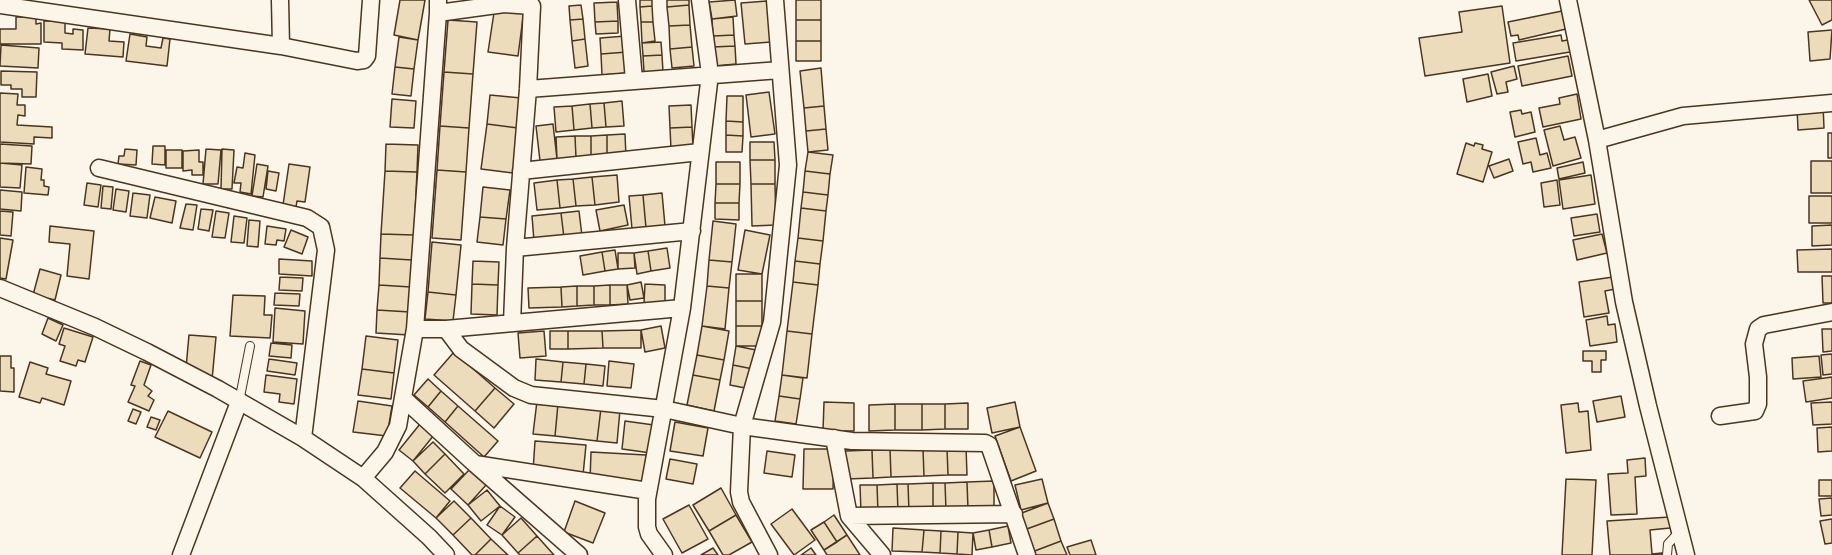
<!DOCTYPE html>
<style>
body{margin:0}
canvas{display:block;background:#fbf6e9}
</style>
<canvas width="1832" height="555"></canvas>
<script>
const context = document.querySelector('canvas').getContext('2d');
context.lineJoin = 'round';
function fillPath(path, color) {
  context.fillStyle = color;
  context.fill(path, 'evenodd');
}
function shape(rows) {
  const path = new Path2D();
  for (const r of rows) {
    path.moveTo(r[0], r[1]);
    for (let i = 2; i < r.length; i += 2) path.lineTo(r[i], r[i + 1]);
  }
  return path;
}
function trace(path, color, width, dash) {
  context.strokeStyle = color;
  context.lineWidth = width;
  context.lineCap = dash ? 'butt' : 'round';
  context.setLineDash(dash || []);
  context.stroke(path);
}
const building = shape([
 [400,0,425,0,418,40,394,35,400,0],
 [640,0,652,0,652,6,640,7,640,0],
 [667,0,689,0,689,5,667,7,667,0],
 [735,0,737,16,712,19,709,2,735,0],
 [796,0,821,0,821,20,796,20,796,0],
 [1809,0,1832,0,1832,20,1822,25,1809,0],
 [767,1,771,42,745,44,741,3,767,1],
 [617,2,618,21,595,22,594,3,617,2],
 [581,5,583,19,570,20,569,6,581,5],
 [689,5,690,25,669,26,667,7,689,5],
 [495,6,524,10,518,56,488,52,495,6],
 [652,6,653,22,641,22,640,7,652,6],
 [1502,6,1510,63,1425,76,1419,38,1462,32,1459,12,1502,6],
 [1562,11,1566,29,1519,40,1518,35,1511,36,1508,22,1562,11],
 [16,17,36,17,36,24,41,23,41,44,0,44,0,29,16,29,16,17],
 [733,17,734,35,713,36,712,19,733,17],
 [583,19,585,39,572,41,570,20,583,19],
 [448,20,477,22,473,74,444,72,448,20],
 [796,20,821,20,821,41,796,41,796,20],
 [44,21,65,21,65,33,73,34,73,29,83,30,83,50,62,49,62,43,44,42,44,21],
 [618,21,618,33,596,34,595,22,618,21],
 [641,22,653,22,655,41,642,43,641,22],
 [690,25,692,47,670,49,669,26,690,25],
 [88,28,110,29,109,41,124,42,123,57,85,54,88,28],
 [1832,30,1830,59,1810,61,1808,32,1832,30],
 [130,34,147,37,146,46,161,48,163,38,170,39,167,66,126,61,130,34],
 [734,35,735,46,713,47,713,36,734,35],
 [1561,35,1562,41,1568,40,1570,52,1516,61,1513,43,1561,35],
 [626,36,627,52,601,54,600,38,626,36],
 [399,37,418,40,414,69,395,67,399,37],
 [585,39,588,66,575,68,572,41,585,39],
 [796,41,821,41,821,61,796,61,796,41],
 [661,42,662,55,643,56,642,43,661,42],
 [1,45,39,48,38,68,0,66,1,45],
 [735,46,736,64,715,66,713,47,735,46],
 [692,47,694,66,672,68,670,49,692,47],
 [627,52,628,73,602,75,601,54,627,52],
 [662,55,663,72,644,72,643,56,662,55],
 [1568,56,1572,76,1522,86,1518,66,1568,56],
 [1514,66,1517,79,1506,82,1508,92,1497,94,1491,72,1514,66],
 [395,67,414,69,411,96,392,94,395,67],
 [821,68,824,106,804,108,800,71,821,68],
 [1,71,37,72,36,97,22,97,22,89,11,89,11,85,1,85,1,71],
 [444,72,473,74,469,128,440,126,444,72],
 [1488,74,1492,96,1467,102,1463,79,1488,74],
 [769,92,775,134,751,137,746,95,769,92],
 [0,93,18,94,17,105,25,105,25,116,18,115,17,125,52,127,52,138,34,137,34,144,0,142,0,93],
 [1577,94,1581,119,1543,127,1539,108,1560,104,1559,98,1577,94],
 [490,95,521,98,518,128,487,124,490,95],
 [727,96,743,96,743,122,726,121,727,96],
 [392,99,416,101,414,128,390,127,392,99],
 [622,101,624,126,606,127,604,103,622,101],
 [604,103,606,127,592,128,590,104,604,103],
 [590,104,592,128,574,130,572,106,590,104],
 [691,105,692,127,670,128,669,106,691,105],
 [1823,105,1824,128,1798,130,1797,107,1823,105],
 [572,106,574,130,556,132,554,107,572,106],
 [824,106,826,129,806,131,804,108,824,106],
 [1521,110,1522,114,1531,112,1535,132,1515,137,1510,112,1521,110],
 [726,121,743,122,743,136,726,135,726,121],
 [487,124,518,128,513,173,481,169,487,124],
 [553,124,557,159,540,161,536,126,553,124],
 [440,126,469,128,466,172,437,170,440,126],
 [1560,126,1564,140,1575,137,1581,158,1553,166,1544,130,1560,126],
 [692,127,693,147,671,149,670,128,692,127],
 [826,129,828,150,808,152,806,131,826,129],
 [1828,133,1832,133,1832,158,1828,158,1828,133],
 [625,134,626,157,607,157,607,135,625,134],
 [607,135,607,157,591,158,591,136,607,135],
 [726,135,743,136,742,152,726,152,726,135],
 [575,136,576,158,557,159,556,137,575,136],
 [575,136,591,136,591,158,576,158,575,136],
 [1536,138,1540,155,1547,153,1551,168,1533,172,1531,162,1523,164,1518,142,1536,138],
 [750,142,774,142,775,160,750,160,750,142],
 [1466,143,1474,146,1475,143,1483,145,1482,149,1492,152,1483,182,1457,174,1466,143],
 [0,144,32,146,31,164,0,163,0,144],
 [386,144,418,145,417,172,385,171,386,144],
 [153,146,165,146,165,165,152,164,153,146],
 [125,149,137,150,136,165,118,164,119,156,124,156,125,149],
 [206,149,221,150,218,184,203,184,206,149],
 [222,149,234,150,232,189,221,189,222,149],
 [166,150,182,150,182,168,166,168,166,150],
 [199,150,199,162,203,162,203,175,192,175,192,170,183,171,183,151,199,150],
 [808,152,833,155,830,174,805,171,808,152],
 [245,153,255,155,251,194,240,192,241,183,234,183,237,167,243,168,245,153],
 [1509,159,1513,171,1494,178,1489,166,1509,159],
 [750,160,775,160,775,184,751,184,750,160],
 [1811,161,1832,161,1832,193,1811,193,1811,161],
 [716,162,740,162,740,184,716,184,716,162],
 [1583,162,1585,173,1559,179,1557,168,1583,162],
 [0,163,22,165,20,188,0,187,0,163],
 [257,164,268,166,263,197,252,196,257,164],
 [289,164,310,167,305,202,297,201,296,207,283,205,289,164],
 [26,167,42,169,41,180,44,180,44,186,49,187,48,195,24,193,26,167],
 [437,170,466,172,461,240,432,238,437,170],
 [268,171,279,173,276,191,266,189,268,171],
 [385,171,417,172,414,235,381,234,385,171],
 [805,171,830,174,828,195,803,192,805,171],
 [617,175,619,202,595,205,592,177,617,175],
 [1591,175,1595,204,1563,209,1559,180,1591,175],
 [592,177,595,205,576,206,573,179,592,177],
 [573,179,576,206,560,208,557,180,573,179],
 [557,180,560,208,537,210,534,183,557,180],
 [1557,180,1560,205,1544,207,1541,183,1557,180],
 [87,183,101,185,98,207,84,205,87,183],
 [716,184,740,184,739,203,715,203,716,184],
 [751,184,775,184,776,225,752,226,751,184],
 [103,186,113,187,111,209,101,208,103,186],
 [483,187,510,190,506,219,480,217,483,187],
 [116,189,129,191,126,212,113,210,116,189],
 [0,190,22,192,21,211,0,209,0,190],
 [803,192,828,195,826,211,801,208,803,192],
 [133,193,150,195,147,218,130,216,133,193],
 [662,193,665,226,646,228,643,195,662,193],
 [643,195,646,228,632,229,629,196,643,195],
 [1809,196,1832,196,1832,223,1809,223,1809,196],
 [155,197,176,201,172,223,150,218,155,197],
 [715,203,739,203,739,220,715,219,715,203],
 [186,204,197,205,193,230,180,228,186,204],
 [624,205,628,225,600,231,596,210,624,205],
 [801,208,826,211,823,241,798,238,801,208],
 [201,209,213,210,209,231,198,229,201,209],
 [0,211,13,212,11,236,0,235,0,211],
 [216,211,229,213,225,238,212,237,216,211],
 [579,211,582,236,564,238,561,213,579,211],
 [561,213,564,238,534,241,532,216,561,213],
 [1597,214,1600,232,1574,236,1571,218,1597,214],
 [234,216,247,218,244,243,231,242,234,216],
 [480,217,506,219,503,245,477,242,480,217],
 [249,220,260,221,258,247,247,246,249,220],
 [713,221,736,224,732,262,709,260,713,221],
 [1832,225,1832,245,1812,246,1812,226,1832,225],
 [50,226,94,231,89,279,67,276,70,244,49,242,50,226],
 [267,226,286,229,284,241,277,240,276,245,265,244,267,226],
 [291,230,308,237,302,254,284,247,291,230],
 [745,230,770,235,762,274,738,270,745,230],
 [381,234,414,235,412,260,380,258,381,234],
 [1602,234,1607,253,1577,260,1573,240,1602,234],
 [0,238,13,240,6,279,0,278,0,238],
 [798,238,823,241,820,264,795,261,798,238],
 [432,242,461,245,456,295,428,292,432,242],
 [667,248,670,268,651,271,648,251,667,248],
 [1832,249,1832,272,1798,272,1797,250,1832,249],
 [615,250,618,269,605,271,602,252,615,250],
 [648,251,651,271,637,274,634,253,648,251],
 [602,252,605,271,583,275,580,256,602,252],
 [618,253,634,253,635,268,618,269,618,253],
 [380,258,412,260,411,287,379,285,380,258],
 [279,259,312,261,312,276,279,274,279,259],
 [709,260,732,262,729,288,707,286,709,260],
 [473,261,499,262,498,285,472,284,473,261],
 [795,261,820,264,818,285,793,282,795,261],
 [40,269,61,275,55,300,33,295,40,269],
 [736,274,762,274,762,301,736,301,736,274],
 [1822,276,1832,276,1832,303,1823,303,1822,276],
 [280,277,303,278,302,291,279,290,280,277],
 [1613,277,1615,289,1605,291,1609,313,1584,317,1579,282,1613,277],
 [641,282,644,298,630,300,627,285,641,282],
 [793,282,818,285,812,334,787,331,793,282],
 [472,284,498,285,497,315,471,314,472,284],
 [645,284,665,285,665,304,644,303,645,284],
 [379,285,411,287,410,312,377,310,379,285],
 [610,285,627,285,628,304,610,305,610,285],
 [610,285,610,305,594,305,594,286,610,285],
 [577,286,594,286,594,305,577,306,577,286],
 [577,286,577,306,562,307,561,287,577,286],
 [707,286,729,288,725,329,702,326,707,286],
 [561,287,562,307,529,308,528,288,561,287],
 [428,292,456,295,453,321,425,319,428,292],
 [275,293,300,294,299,306,274,305,275,293],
 [233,295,265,296,264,315,272,315,270,338,230,336,233,295],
 [736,301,762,301,762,326,736,326,736,301],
 [275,308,305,311,303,344,273,342,275,308],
 [377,310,410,312,409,335,376,333,377,310],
 [1607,316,1608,325,1615,324,1617,342,1590,346,1586,320,1607,316],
 [48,318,63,325,56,341,42,334,48,318],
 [661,326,665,348,645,352,641,330,661,326],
 [702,326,729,331,724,360,697,355,702,326],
 [736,326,762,326,762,346,736,346,736,326],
 [64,328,93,337,85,362,78,360,76,366,60,361,65,346,59,344,64,328],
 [1822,329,1832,329,1832,351,1823,352,1822,329],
 [641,330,641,348,603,348,602,331,641,330],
 [544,331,546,356,520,358,518,333,544,331],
 [550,331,568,331,568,349,550,349,550,331],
 [568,331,602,331,603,348,568,349,568,331],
 [787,331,812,334,807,378,782,375,787,331],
 [189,335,216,337,212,380,186,368,189,335],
 [366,336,398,340,394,373,362,369,366,336],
 [271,343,292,345,291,358,269,356,271,343],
 [736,346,756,350,753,369,733,365,736,346],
 [1583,351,1606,351,1606,360,1601,360,1601,372,1592,372,1592,361,1583,361,1583,351],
 [454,352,495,388,475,411,434,375,454,352],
 [1832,354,1832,374,1823,375,1821,355,1832,354],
 [697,355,724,360,720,380,693,375,697,355],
 [0,356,11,356,11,368,14,368,14,392,0,391,0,356],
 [1819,356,1821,377,1793,379,1792,358,1819,356],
 [269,359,297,363,295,375,267,371,269,359],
 [536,359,563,362,561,382,535,380,536,359],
 [140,361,151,365,144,385,152,391,148,396,154,400,149,411,128,402,135,386,131,385,140,361],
 [609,361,634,364,631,388,607,386,609,361],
 [30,362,48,368,46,374,71,381,64,405,42,398,40,403,19,397,30,362],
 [563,362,586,364,584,384,561,382,563,362],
 [586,364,605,366,603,386,584,384,586,364],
 [733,365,753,369,750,389,730,385,733,365],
 [362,369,394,373,391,399,358,395,362,369],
 [266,375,297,379,294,404,279,402,280,394,264,392,266,375],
 [693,375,720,380,714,411,687,405,693,375],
 [782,375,803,378,800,399,779,396,782,375],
 [1832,377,1832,398,1806,402,1803,381,1832,377],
 [428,379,441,391,428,407,414,395,428,379],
 [495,388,514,404,494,428,475,411,495,388],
 [441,391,458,406,445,422,428,407,441,391],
 [779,396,800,399,796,424,775,421,779,396],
 [1621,396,1625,417,1597,422,1593,401,1621,396],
 [358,401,392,406,387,436,353,432,358,401],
 [537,401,558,404,555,436,533,434,537,401],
 [824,402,854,403,854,431,823,431,824,402],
 [1015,402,1020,427,992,433,987,408,1015,402],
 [1832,402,1832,424,1813,425,1811,403,1832,402],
 [968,403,968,429,945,429,945,404,968,403],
 [1578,403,1579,412,1588,411,1591,450,1566,453,1561,405,1578,403],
 [558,404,601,408,597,441,555,436,558,404],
 [895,404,895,430,869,431,869,405,895,404],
 [895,404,922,404,922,430,895,430,895,404],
 [922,404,945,404,945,429,922,430,922,404],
 [458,406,498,441,484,457,445,422,458,406],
 [601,408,620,410,617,443,597,441,601,408],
 [133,409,141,412,136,424,128,421,133,409],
 [168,411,212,432,200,458,155,437,168,411],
 [151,417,160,420,156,430,147,427,151,417],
 [625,421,654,425,651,453,622,449,625,421],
 [675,422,708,428,703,456,670,451,675,422],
 [420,424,434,435,413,461,399,450,420,424],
 [1020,427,1036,471,1011,481,995,436,1020,427],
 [1832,427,1832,451,1818,452,1817,428,1832,427],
 [535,441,586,445,583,475,533,471,535,441],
 [433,442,445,454,425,474,413,461,433,442],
 [966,447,967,475,948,475,947,448,966,447],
 [947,448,948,475,924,476,923,449,947,448],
 [804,449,834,449,833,489,803,489,804,449],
 [890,449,923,449,924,476,891,477,890,449],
 [890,449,891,477,873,478,872,450,890,449],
 [872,450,873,478,846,479,845,451,872,450],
 [767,451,795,455,792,477,764,473,767,451],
 [591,452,646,455,644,483,590,480,591,452],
 [445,454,464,474,445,493,425,474,445,454],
 [1645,458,1646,476,1635,477,1637,514,1611,515,1608,474,1628,473,1627,460,1645,458],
 [670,459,697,464,693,484,666,479,670,459],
 [470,469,487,484,468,505,451,489,470,469],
 [415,471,450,501,436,518,400,488,415,471],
 [1042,479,1048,503,1021,510,1015,485,1042,479],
 [1566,479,1596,480,1592,555,1562,555,1566,479],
 [1819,480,1832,480,1832,496,1819,496,1819,480],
 [994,481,994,509,968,510,967,482,994,481],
 [967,482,968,510,946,510,945,483,967,482],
 [933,483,933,511,909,512,908,484,933,483],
 [933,483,945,483,946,510,933,511,933,483],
 [897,484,898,512,878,513,877,485,897,484],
 [897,484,908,484,909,512,898,512,897,484],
 [860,485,877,485,878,513,861,513,860,485],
 [721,488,736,515,709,531,693,505,721,488],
 [487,490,500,506,481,521,468,505,487,490],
 [1832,498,1832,515,1821,516,1819,499,1832,498],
 [454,501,471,518,453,535,436,518,454,501],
 [575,501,605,513,593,543,564,532,575,501],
 [1048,503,1054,519,1024,530,1019,514,1048,503],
 [689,505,708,539,682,553,663,519,689,505],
 [500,506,515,517,502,535,487,525,500,506],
 [792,509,815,540,794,555,771,524,792,509],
 [736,515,752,542,729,555,723,555,709,531,736,515],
 [834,515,847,535,837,542,824,522,834,515],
 [1670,517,1670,528,1650,530,1652,554,1662,553,1662,555,1610,555,1607,521,1670,517],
 [471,518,491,539,475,555,472,555,453,535,471,518],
 [521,518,537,536,518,553,502,535,521,518],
 [1054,519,1061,541,1032,552,1024,530,1054,519],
 [1832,519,1832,543,1825,544,1820,521,1832,519],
 [824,522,837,542,824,550,811,530,824,522],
 [1008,526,1011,543,992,547,989,530,1008,526],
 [893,528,924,530,922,552,892,551,893,528],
 [924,530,941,531,940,553,922,552,924,530],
 [989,530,992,547,976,550,973,533,989,530],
 [941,531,958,532,957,554,940,553,941,531],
 [958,532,973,533,972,555,957,554,958,532],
 [847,535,860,555,827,555,824,550,847,535],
 [537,536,554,555,520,555,518,553,537,536],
 [491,539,508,555,475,555,491,539],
 [1091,540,1096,555,1070,555,1067,547,1091,540],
 [1061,541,1067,555,1033,555,1032,552,1061,541],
 [713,548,718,555,701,555,713,548],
 [811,548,816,555,801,555,811,548]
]);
fillPath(building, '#ecdcbc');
trace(building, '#4a3520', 1.5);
const service = shape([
 [239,402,250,346],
 [1667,555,1668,544,1681,530]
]);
const minor = shape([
 [627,0,634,80],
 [1568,0,1597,140,1624,302,1648,406,1686,555],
 [0,5,281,46,280,0],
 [438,13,504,4,532,6,528,89,515,248,512,323],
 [281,46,357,61,364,60,367,56,371,0],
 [528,89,780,70],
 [1597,140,1683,116,1832,103],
 [99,168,307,218,321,227,326,250,303,438],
 [521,171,700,152],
 [515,248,692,231],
 [0,288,95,327,147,352,218,389,303,438,363,478,429,537,446,555],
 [415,329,446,329,682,308],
 [446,329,461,349,514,388,531,395,664,409,742,426,852,441,985,443,989,445,1027,555],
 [403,398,475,464,648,491],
 [1720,416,1755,411,1758,404,1758,377,1754,344,1758,329,1764,325,1832,312],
 [834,438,849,516,882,555],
 [475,464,579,555],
 [363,478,385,452,398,426,415,329,438,13,438,0],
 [849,516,1014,514],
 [181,555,239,402],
 [664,555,649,534,647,527,647,499,682,308,710,74,700,0],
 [769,555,741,502,739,492,742,426,772,322,788,165,775,0]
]);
trace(service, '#4a3520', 10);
trace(minor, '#4a3520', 19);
trace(service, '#fbf6e9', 8);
trace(minor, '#fbf6e9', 16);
</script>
